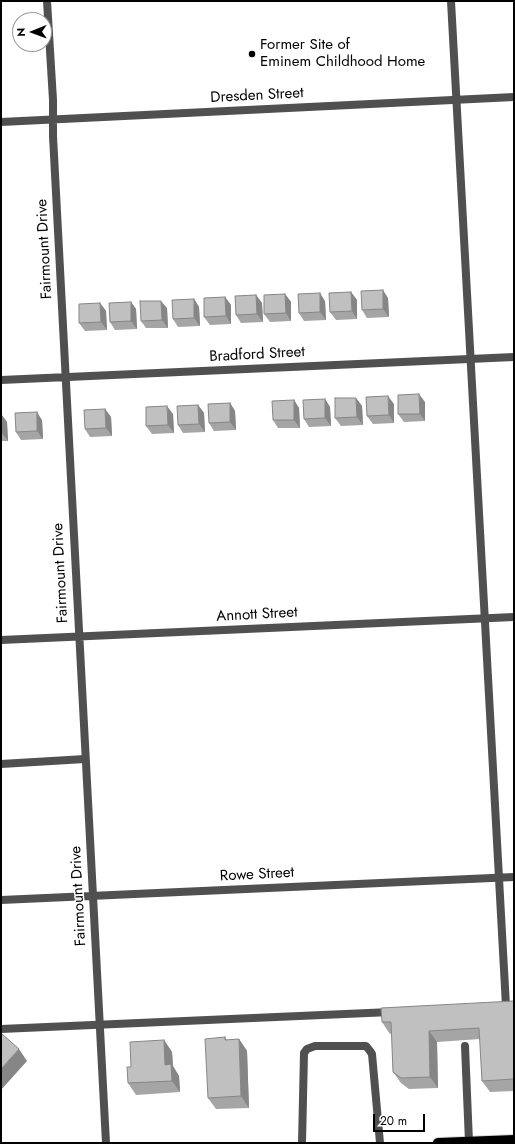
<!DOCTYPE html>
<style>
body{margin:0}
#map{position:relative;width:515px;height:1144px;overflow:hidden;background:#fff;font-family:Jost,sans-serif}
canvas{display:block}
.frame{position:absolute;inset:0;border:2px solid #000;pointer-events:none}
.north{position:absolute;left:12px;top:12px;width:40px;height:40px;box-sizing:border-box;background:#fff;border:1px solid #999;border-radius:50%;rotate:269deg;font-size:11px;font-weight:700;line-height:16px;text-align:center;color:#000}
.north::after{content:'';display:block;margin:auto;width:14px;height:18px;background:#000;clip-path:polygon(50% 0,100% 100%,50% 72%,0 100%)}
.scale{position:absolute;left:373px;top:1114px;width:52px;height:18px;box-sizing:border-box;border:2px solid #000;border-top:0;padding-left:5px;font-size:12px;line-height:14px;white-space:nowrap;color:#000;-webkit-text-stroke:3px #fff;paint-order:stroke}
</style>
<div id="map">
<canvas width="515" height="1144"></canvas>
<div class="frame"></div>
<div class="north">N</div>
<div class="scale">20 m</div>
</div>
<script>
const context = document.querySelector('canvas').getContext('2d');
context.lineJoin = 'round';
function shape(rows) {
  const path = new Path2D();
  for (const r of rows) {
    path.moveTo(r[0], r[1]);
    for (let i = 2; i < r.length; i += 2) path.lineTo(r[i], r[i + 1]);
  }
  return path;
}
function trace(path, color, width, dash) {
  context.strokeStyle = color;
  context.lineWidth = width;
  context.lineCap = dash ? 'butt' : 'round';
  context.setLineDash(dash || []);
  context.stroke(path);
}
function fillPath(path, color) {
  context.fillStyle = color;
  context.fill(path, 'evenodd');
}
function write(font, color, halo, rows, align = 'center') {
  context.font = font + ' Jost,sans-serif';
  context.lineWidth = 3;
  context.setLineDash([]);
  context.textBaseline = 'middle';
  context.strokeStyle = halo;
  context.fillStyle = color;
  for (const [text, x, y, turn = 0] of rows) {
    context.save();
    context.translate(x, y);
    context.rotate((+turn || 0) * Math.PI / 180);
    context.textAlign = isNaN(turn) ? turn : align;
    if (halo) context.strokeText(text, 0, 0);
    context.fillText(text, 0, 0);
    context.restore();
  }
}
const primary = shape([
 [438,1143,514,1140]
]);
trace(primary, '#dbdbdb', 12);
trace(shape([
 [451,1,506,1006],
 [1,764,85,759],
 [1,1029,391,1012],
 [465,1046,469,1142],
 [302,1143,304,1053,307,1049,315,1046,366,1046,370,1051,372,1054,380,1143]
]), '#505050', 8);
trace(shape([
 [47,1,53,100,53,136,106,1143],
 [1,122,514,97],
 [1,380,514,357],
 [1,640,514,617],
 [1,900,514,877]
]), '#505050', 8);
trace(primary, '#000', 10);
fillPath(shape([
 [351,292,357,300,357,319,336,320,330,312],
 [285,294,291,302,291,321,270,322,264,314],
 [256,295,262,303,263,322,241,323,236,315],
 [225,297,231,305,231,324,210,325,204,317],
 [388,298,389,317,367,318,362,310],
 [194,299,199,307,200,326,178,327,173,319],
 [325,301,326,320,304,321,299,313],
 [131,302,136,309,137,329,115,330,110,322],
 [100,303,106,311,107,330,85,331,79,323],
 [167,308,168,328,146,328,141,321],
 [356,398,362,406,363,425,341,426,335,418],
 [325,399,330,407,331,426,309,427,304,419],
 [294,400,299,408,300,428,278,428,273,420],
 [425,402,425,421,404,422,398,414],
 [230,403,235,411,236,430,214,431,209,423],
 [394,404,394,423,373,424,367,416],
 [198,405,204,413,205,432,183,433,178,425],
 [105,409,111,417,112,436,90,437,85,429],
 [1,414,7,422,8,441,1,441],
 [173,414,174,433,152,434,146,426],
 [42,420,43,439,21,440,16,432],
 [514,1001,514,1091,490,1092,482,1081,480,1039,437,1042,438,1088,409,1089,401,1083,393,1072,392,1033,390,1034,382,1022],
 [225,1037,227,1040,239,1039,247,1051,249,1108,216,1109,208,1098],
 [164,1040,172,1052,173,1066,179,1076,180,1092,136,1095,128,1083]
]), '#a5a5a5');
fillPath(shape([
 [383,290,388,298,389,317,383,309],
 [351,292,357,300,357,319,352,311],
 [320,293,325,301,326,320,320,312],
 [285,294,291,302,291,321,286,313],
 [256,295,262,303,263,322,257,314],
 [225,297,231,305,231,324,226,316],
 [194,299,199,307,200,326,194,318],
 [161,301,167,308,168,328,162,320],
 [131,302,136,309,137,329,131,321],
 [100,303,106,311,107,330,101,322],
 [419,394,425,402,425,421,420,414],
 [388,396,394,404,394,423,389,415],
 [356,398,362,406,363,425,357,417],
 [325,399,330,407,331,426,325,418],
 [294,400,299,408,300,428,294,420],
 [230,403,235,411,236,430,230,422],
 [198,405,204,413,205,432,199,424],
 [167,406,173,414,174,433,168,425],
 [105,409,111,417,112,436,106,428],
 [37,412,42,420,43,439,37,431],
 [1,414,7,422,8,441,2,433],
 [429,1031,437,1042,438,1088,430,1077],
 [239,1039,247,1051,249,1108,241,1096],
 [164,1040,172,1052,173,1066,179,1076,180,1092,172,1081,165,1065],
 [19,1049,27,1061,1,1090,1,1069]
]), '#868686');
const building = shape([
 [383,290,383,309,362,310,361,291,383,290],
 [351,292,352,311,330,312,329,293,351,292],
 [320,293,320,312,299,313,298,294,320,293],
 [285,294,286,313,264,314,264,295,285,294],
 [256,295,257,314,236,315,235,296,256,295],
 [225,297,226,316,204,317,204,298,225,297],
 [194,299,194,318,173,319,172,300,194,299],
 [140,301,161,301,162,320,141,321,140,301],
 [131,302,131,321,110,322,109,303,131,302],
 [100,303,101,322,79,323,79,304,100,303],
 [419,394,420,414,398,414,398,395,419,394],
 [388,396,389,415,367,416,366,397,388,396],
 [335,398,356,398,357,417,335,418,335,398],
 [325,399,325,418,304,419,303,400,325,399],
 [294,400,294,420,273,420,272,401,294,400],
 [230,403,230,422,209,423,208,404,230,403],
 [198,405,199,424,178,425,177,406,198,405],
 [167,406,168,425,146,426,146,407,167,406],
 [105,409,106,428,85,429,84,410,105,409],
 [37,412,37,431,16,432,15,413,37,412],
 [1,414,2,433,1,433,1,414],
 [514,1001,514,1079,482,1081,479,1028,429,1031,430,1077,401,1078,393,1072,391,1022,382,1022,381,1008,514,1001],
 [1,1033,19,1049,1,1069,1,1033],
 [225,1037,225,1040,239,1039,241,1096,208,1098,205,1039,225,1037],
 [164,1040,165,1065,171,1064,172,1081,128,1083,127,1067,131,1067,130,1042,164,1040]
]);
fillPath(building, '#c0c0c0');
trace(building, '#868686', 1);
for (const [x, y, r, color] of [
 [252,54,4,"#000"]
]) {
  const dot = new Path2D();
  dot.arc(x, y, r, 0, 2 * Math.PI);
  context.fillStyle = color;
  context.fill(dot);
  trace(dot, '#fff', 1.5);
}
write('15px', '#000', '#fff', [
 ["Former Site of",260,45],
 ["Eminem Childhood Home",260,62]
], 'left');
write('15px', '#000', '#fff', [
 ["Dresden Street",257,96,-3],
 ["Fairmount Drive",45,249,-93],
 ["Bradford Street",257,355,-3],
 ["Fairmount Drive",61,573,-93],
 ["Annott Street",257,615,-3],
 ["Rowe Street",257,875,-3],
 ["Fairmount Drive",79,896,-93]
]);
</script>
